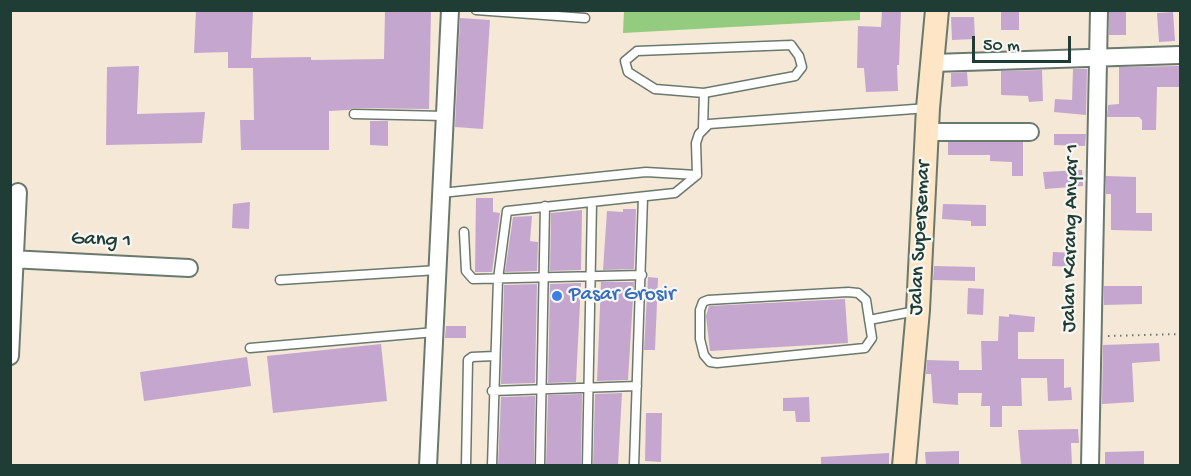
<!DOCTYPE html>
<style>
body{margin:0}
#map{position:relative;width:1191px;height:476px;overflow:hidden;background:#f5e8d7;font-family:"Gochi Hand",sans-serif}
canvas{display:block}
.frame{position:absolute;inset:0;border:12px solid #1f3d34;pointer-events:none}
.scale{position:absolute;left:972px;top:36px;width:99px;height:27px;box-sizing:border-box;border:3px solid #1f3d34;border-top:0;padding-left:8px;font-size:18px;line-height:21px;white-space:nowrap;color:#1f3d34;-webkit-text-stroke:4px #f6f6f2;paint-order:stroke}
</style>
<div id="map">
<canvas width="1191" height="476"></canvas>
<div class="frame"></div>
<div class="scale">50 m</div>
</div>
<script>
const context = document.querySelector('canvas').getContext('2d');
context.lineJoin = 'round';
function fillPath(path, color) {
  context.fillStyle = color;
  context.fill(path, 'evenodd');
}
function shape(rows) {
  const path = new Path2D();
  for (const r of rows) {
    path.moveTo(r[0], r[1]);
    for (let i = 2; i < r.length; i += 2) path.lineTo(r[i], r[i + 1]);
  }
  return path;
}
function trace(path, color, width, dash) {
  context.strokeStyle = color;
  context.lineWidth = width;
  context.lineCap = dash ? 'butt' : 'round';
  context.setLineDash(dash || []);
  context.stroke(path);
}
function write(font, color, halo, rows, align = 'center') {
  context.font = font + ' "Gochi Hand",sans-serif';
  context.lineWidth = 4.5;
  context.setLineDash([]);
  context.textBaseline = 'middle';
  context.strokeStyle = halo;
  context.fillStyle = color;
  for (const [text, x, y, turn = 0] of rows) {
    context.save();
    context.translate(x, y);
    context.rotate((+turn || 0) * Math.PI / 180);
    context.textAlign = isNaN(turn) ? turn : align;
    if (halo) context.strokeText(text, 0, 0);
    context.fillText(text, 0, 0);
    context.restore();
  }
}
fillPath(shape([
 [624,11,860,10,860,20,623,33]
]), '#94cc7f');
fillPath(shape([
 [196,10,253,10,251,58,311,57,311,60,384,59,385,10,431,10,429,109,354,108,349,110,329,111,329,150,241,150,240,120,254,120,253,68,228,68,228,52,194,53],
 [882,10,901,10,899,65,897,65,898,91,866,92,864,68,857,68,858,26,881,27],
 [1001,10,1019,10,1019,30,1001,30],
 [1109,10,1126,10,1126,35,1109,35],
 [1173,12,1175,41,1159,42,1157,13],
 [951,17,974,17,975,39,952,40],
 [460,18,490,20,483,129,455,127],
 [139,66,137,114,205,112,202,143,106,145,107,67],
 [1180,66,1180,87,1157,87,1156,130,1142,130,1142,120,1139,117,1107,117,1108,105,1119,104,1119,67],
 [1073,69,1087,69,1086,115,1054,112,1055,99,1072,100],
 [1042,70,1043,101,1029,102,1028,96,1001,95,1001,71],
 [967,72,968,86,951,87,951,73],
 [370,121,388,121,388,146,370,145],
 [1054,134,1086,134,1085,146,1054,145],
 [948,142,1023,142,1023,176,1012,176,1012,162,990,161,990,155,948,155],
 [1082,170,1083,186,1045,189,1043,172],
 [1106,176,1136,177,1136,213,1152,213,1152,231,1111,230,1111,194,1106,194],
 [476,198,493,198,493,212,500,213,492,272,475,272],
 [250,202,249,229,232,228,233,204],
 [943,204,986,205,986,226,971,226,971,221,942,219],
 [623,209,636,209,634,269,603,270,607,211,623,212],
 [582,210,581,270,550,271,551,213],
 [532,216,530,241,538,242,537,271,505,272,513,217],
 [1053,252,1074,253,1074,267,1052,266],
 [934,266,975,267,975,281,933,280],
 [648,277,658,278,655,350,644,350],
 [601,282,634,282,628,380,597,381],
 [581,283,576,382,548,383,550,284],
 [537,284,535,383,501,384,504,285],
 [1104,286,1142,286,1142,304,1104,305],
 [968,288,984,289,983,315,967,314],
 [845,299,848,343,710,351,706,316,709,306],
 [1009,314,1035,317,1034,332,1018,332,1018,359,1064,359,1064,388,1071,387,1072,400,1048,401,1047,378,1021,378,1022,406,1002,406,1002,427,990,427,990,406,981,406,982,393,958,393,958,405,933,403,931,374,926,374,927,360,959,361,959,370,982,370,981,341,998,341,999,316,1009,317],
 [446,326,466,326,466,338,445,338],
 [1159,343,1160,361,1132,363,1134,402,1102,404,1103,345],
 [381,344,387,401,273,413,267,356],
 [247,357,251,386,144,401,140,372],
 [622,393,618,465,593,465,595,394],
 [582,394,581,465,546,465,548,395],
 [535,396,534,465,498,465,501,397],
 [809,397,810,422,796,422,795,411,783,411,783,398],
 [646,413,662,413,661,462,645,461],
 [1078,429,1079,443,1071,443,1072,465,1021,465,1018,430],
 [959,451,959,465,926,465,925,452],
 [1144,451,1144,465,1105,465,1105,452],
 [889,453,889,465,821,465,821,457]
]), '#c5a6ce');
const service = shape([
 [476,10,585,18],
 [791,45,799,56,802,67,795,76,704,93,655,89,628,72,625,61,637,51,791,45],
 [354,114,445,116],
 [703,128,704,93],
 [441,193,646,172,697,175,696,143,699,134,709,124,928,108],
 [464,232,466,271,473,279,642,275],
 [280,280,438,270],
 [848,292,858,293,866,300,872,338,865,348,717,363,710,362,704,355,700,339,700,310,703,302,708,300,848,292],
 [869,320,916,311],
 [250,348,435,332],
 [492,391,637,386],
 [466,466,468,360,472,357,494,356],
 [492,466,498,279,507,211,675,193,697,175],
 [540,466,545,206],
 [587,466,592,202],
 [634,466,643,197]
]);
const minor = shape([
 [933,63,1180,55],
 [927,132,1030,132],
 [10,259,189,268],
 [10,356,18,192],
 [428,466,450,10],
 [1090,466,1099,10]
]);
const secondary = shape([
 [904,466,918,310,928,108,937,10]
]);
trace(service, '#6a796d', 11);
trace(minor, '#6a796d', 20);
trace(secondary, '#6a796d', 26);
trace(shape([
 [1108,336,1180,334]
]), '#6a796d', 2, [1.5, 4.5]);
trace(service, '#fff', 8);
trace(minor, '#fff', 16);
trace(secondary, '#fde5c5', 22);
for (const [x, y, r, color] of [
 [557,296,6,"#3f7fe0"]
]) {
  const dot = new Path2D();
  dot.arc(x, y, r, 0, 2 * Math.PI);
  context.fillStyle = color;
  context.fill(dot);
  trace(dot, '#f6f6f2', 2);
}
write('21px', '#1f3d34', '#f6f6f2', [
 ["Jalan Supersemar",921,238,-87],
 ["Jalan Karang Anyar 1",1072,238,-89],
 ["Gang 1",101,241,3]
]);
write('21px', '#366cbe', '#f6f6f2', [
 ["Pasar Grosir",569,296]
], 'left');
</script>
